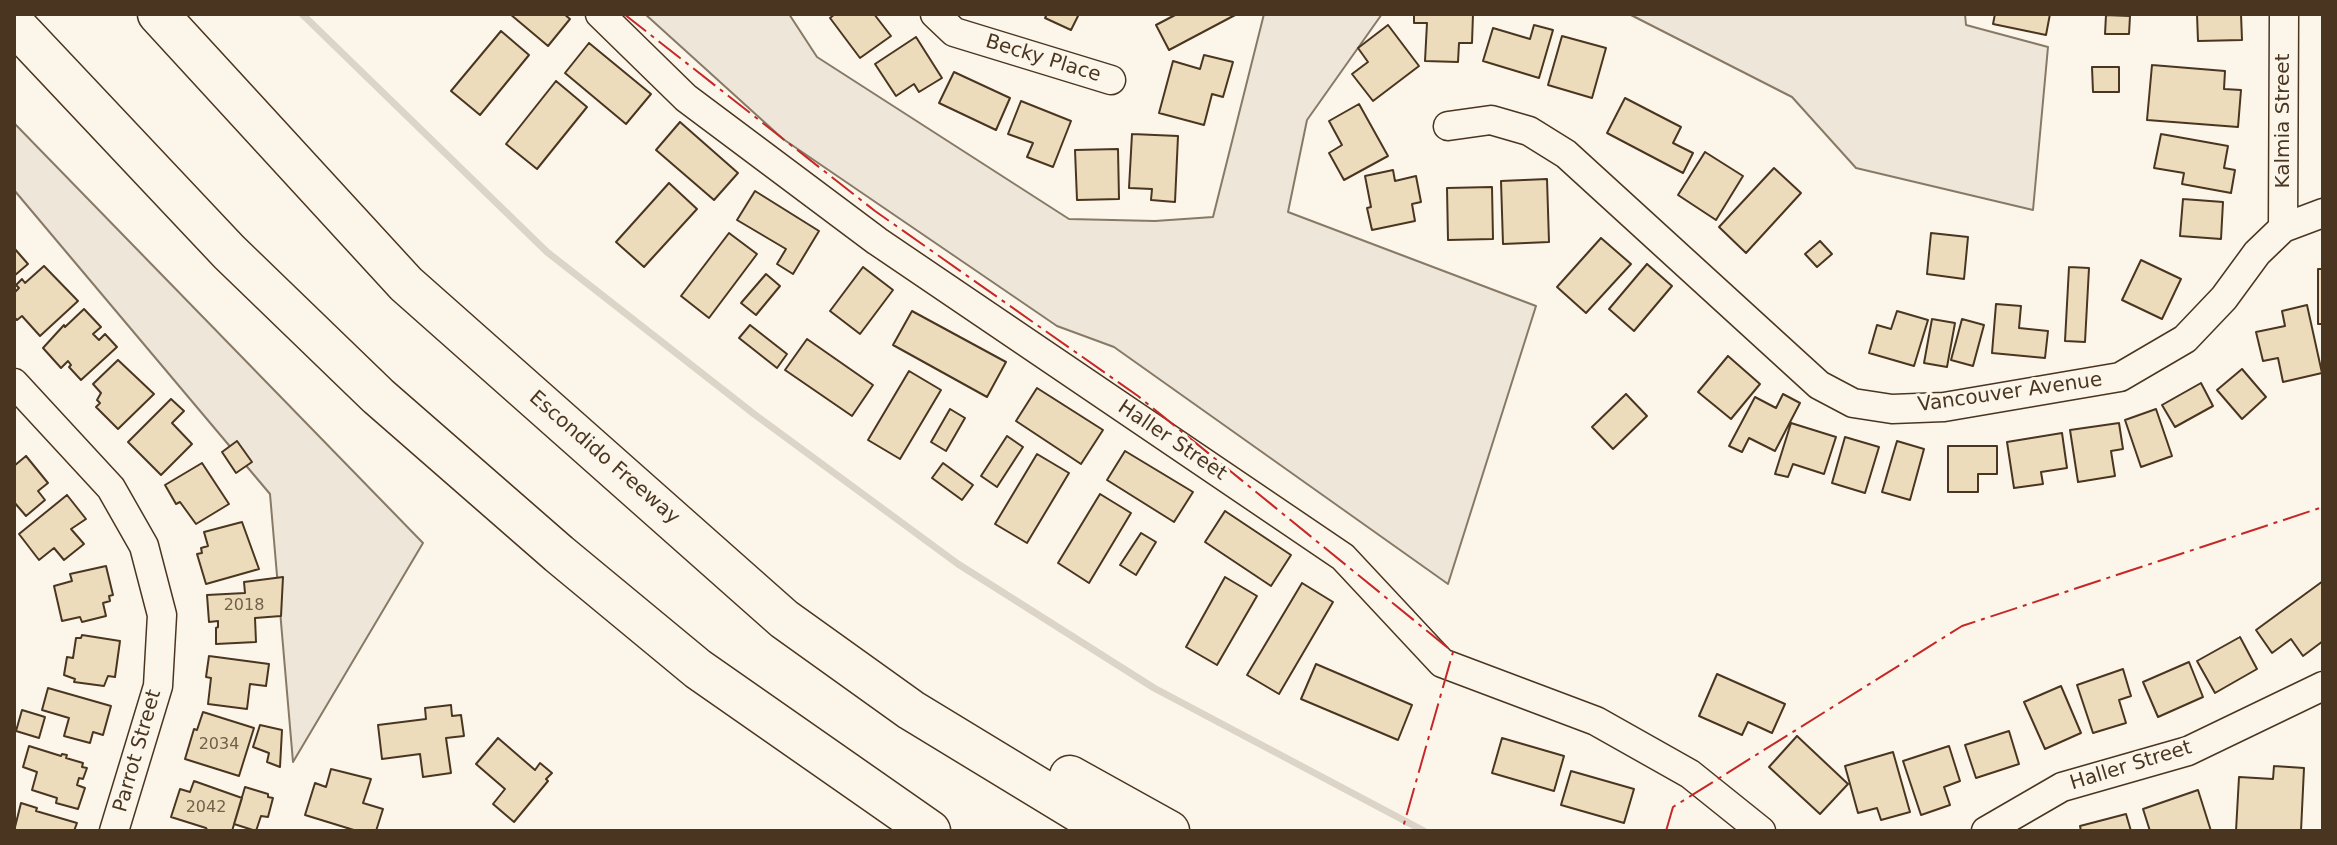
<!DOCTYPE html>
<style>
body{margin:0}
#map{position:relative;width:2337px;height:845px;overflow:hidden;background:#fbf6e9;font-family:"DejaVu Sans",sans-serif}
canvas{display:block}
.frame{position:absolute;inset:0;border:16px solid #4a3520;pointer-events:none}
</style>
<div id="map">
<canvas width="2337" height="845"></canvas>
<div class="frame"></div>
</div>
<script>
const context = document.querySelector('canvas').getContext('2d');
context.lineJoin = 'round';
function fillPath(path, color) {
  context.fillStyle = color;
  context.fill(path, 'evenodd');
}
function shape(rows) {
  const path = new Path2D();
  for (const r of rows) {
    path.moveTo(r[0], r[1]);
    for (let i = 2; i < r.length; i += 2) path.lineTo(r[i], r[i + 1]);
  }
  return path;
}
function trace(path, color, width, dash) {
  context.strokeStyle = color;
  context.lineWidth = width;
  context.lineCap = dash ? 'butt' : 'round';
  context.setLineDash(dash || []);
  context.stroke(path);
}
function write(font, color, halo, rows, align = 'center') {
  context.font = font + ' "DejaVu Sans",sans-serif';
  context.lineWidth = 6;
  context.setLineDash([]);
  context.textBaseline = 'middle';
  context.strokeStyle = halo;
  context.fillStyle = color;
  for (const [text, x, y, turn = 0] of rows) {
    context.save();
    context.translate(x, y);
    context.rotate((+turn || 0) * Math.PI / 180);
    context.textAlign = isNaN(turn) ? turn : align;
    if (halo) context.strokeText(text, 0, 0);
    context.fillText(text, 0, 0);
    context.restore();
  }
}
const green = shape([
 [645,14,789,14,817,57,1069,219,1155,221,1213,217,1264,14,1382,14,1307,120,1288,212,1536,306,1448,584,1114,347,1057,326,783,139,645,14],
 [1629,14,1965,14,1966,25,2048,47,2033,210,1856,168,1792,97,1629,14],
 [14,123,423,543,293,762,270,494,14,190,14,123]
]);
fillPath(green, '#ede6d9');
trace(green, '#887966', 2);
trace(shape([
 [302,14,547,252,754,414,958,564,1154,688,1424,831]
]), '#dcd4c6', 7);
const building = shape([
 [510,14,564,14,570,19,548,46,510,14],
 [835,14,874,14,891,36,860,58,830,18,835,14],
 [1047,14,1079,14,1071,30,1045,18,1047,14],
 [1177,14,1237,14,1169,50,1156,25,1177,14],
 [1414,14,1473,14,1472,43,1459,43,1458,62,1425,61,1427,23,1414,23,1414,14],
 [1995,14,2050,14,2046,35,1993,24,1995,14],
 [2197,14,2241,14,2242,40,2198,41,2197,14],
 [2106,15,2130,16,2129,34,2105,34,2106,15],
 [1388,25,1419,66,1373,101,1352,74,1368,62,1358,48,1388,25],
 [1534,25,1553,30,1539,78,1483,61,1493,28,1530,39,1534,25],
 [501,31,529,55,480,115,451,91,501,31],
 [1562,36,1606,48,1592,98,1548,85,1562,36],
 [916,37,942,78,919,92,914,84,896,96,875,64,916,37],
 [589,43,651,94,626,124,565,73,589,43],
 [1204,55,1233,62,1223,97,1212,94,1204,125,1159,113,1173,61,1200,69,1204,55],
 [2152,65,2225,71,2224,89,2241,90,2238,127,2147,120,2152,65],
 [2092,67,2119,67,2119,92,2093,92,2092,67],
 [954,72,1010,98,996,130,939,103,954,72],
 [556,81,587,107,537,169,506,144,556,81],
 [1625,98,1681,127,1673,143,1693,153,1683,173,1607,133,1625,98],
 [1021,101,1071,121,1053,167,1027,157,1033,143,1008,134,1021,101],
 [1359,104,1388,156,1344,180,1329,153,1342,145,1329,121,1359,104],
 [680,122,738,173,714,200,656,150,680,122],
 [1132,134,1178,136,1175,202,1151,200,1152,189,1129,188,1132,134],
 [2161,134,2228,146,2224,168,2235,170,2231,193,2182,184,2184,173,2154,168,2161,134],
 [1118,149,1119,199,1077,200,1075,150,1118,149],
 [1705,152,1743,176,1716,220,1678,195,1705,152],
 [1774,168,1801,193,1746,253,1719,227,1774,168],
 [1393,170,1395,181,1416,176,1421,202,1412,204,1415,221,1372,230,1367,208,1371,207,1365,176,1393,170],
 [1547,179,1549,242,1503,244,1501,181,1547,179],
 [669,183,697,209,644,267,616,242,669,183],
 [1492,187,1493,239,1448,240,1447,188,1492,187],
 [755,191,819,231,793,274,777,264,786,249,737,220,755,191],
 [2183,199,2223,202,2221,239,2180,236,2183,199],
 [729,233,757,254,709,318,681,296,729,233],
 [1931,233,1968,237,1964,279,1927,274,1931,233],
 [1601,238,1631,264,1586,313,1557,287,1601,238],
 [1820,241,1832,254,1817,267,1805,254,1820,241],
 [14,248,28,264,14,276,14,248],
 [2141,260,2181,279,2162,319,2122,300,2141,260],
 [1647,264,1672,286,1634,331,1609,309,1647,264],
 [44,266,78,301,40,336,22,316,17,320,14,317,14,293,19,288,16,285,22,279,25,283,44,266],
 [863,267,893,290,860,334,830,311,863,267],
 [2069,267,2089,268,2085,342,2065,341,2069,267],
 [2318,269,2323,269,2323,324,2318,324,2318,269],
 [766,274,780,286,756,315,741,303,766,274],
 [1996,304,2021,306,2019,328,2048,331,2045,358,1992,353,1996,304],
 [2307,305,2322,373,2283,382,2278,358,2263,361,2256,332,2285,326,2282,311,2307,305],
 [84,309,101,327,93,334,99,340,105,334,117,347,81,380,69,367,71,365,68,361,61,368,43,348,64,325,65,327,84,309],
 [912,311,1006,362,987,397,893,345,912,311],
 [1897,311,1928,320,1914,366,1869,353,1877,325,1891,329,1897,311],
 [1932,319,1955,323,1947,367,1924,363,1932,319],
 [1962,319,1984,325,1973,366,1951,360,1962,319],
 [750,325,787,354,777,368,739,338,750,325],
 [807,339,873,385,852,416,785,370,807,339],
 [1728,356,1760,384,1731,419,1698,392,1728,356],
 [118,360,154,394,118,429,96,407,100,403,97,400,101,393,93,384,118,360],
 [2242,369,2266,397,2242,419,2217,390,2242,369],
 [909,371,941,390,900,459,868,440,909,371],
 [2201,383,2213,406,2175,427,2162,405,2201,383],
 [1037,388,1103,430,1081,464,1016,421,1037,388],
 [1626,394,1647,416,1613,449,1592,427,1626,394],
 [1783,394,1800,403,1775,451,1749,438,1742,452,1729,446,1755,397,1776,408,1783,394],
 [171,399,184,411,172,423,192,444,161,475,128,442,171,399],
 [950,409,965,418,946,451,931,442,950,409],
 [2156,409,2172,456,2141,467,2125,420,2156,409],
 [1791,423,1836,437,1824,474,1793,464,1788,477,1775,474,1791,423],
 [2119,423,2123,449,2111,451,2115,476,2078,482,2070,430,2119,423],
 [2062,433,2067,468,2041,472,2043,484,2014,488,2007,442,2062,433],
 [1007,436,1023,447,997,487,981,476,1007,436],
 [1845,437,1879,447,1865,493,1832,483,1845,437],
 [237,441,252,462,236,473,222,452,237,441],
 [1897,441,1924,449,1910,500,1882,492,1897,441],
 [1948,446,1997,446,1997,474,1978,474,1978,492,1948,492,1948,446],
 [1125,451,1193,492,1174,522,1107,480,1125,451],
 [1037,454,1069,473,1027,543,995,524,1037,454],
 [26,456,48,483,38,491,45,500,26,516,14,502,14,466,26,456],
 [202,463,229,504,196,524,180,502,176,504,165,485,202,463],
 [943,463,973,485,962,500,932,478,943,463],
 [1100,494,1131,513,1089,583,1058,563,1100,494],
 [67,495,86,519,71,529,84,544,64,560,54,548,39,560,19,534,67,495],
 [1225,511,1291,555,1271,586,1205,542,1225,511],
 [242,522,259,569,206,584,197,554,202,553,201,548,208,546,204,532,242,522],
 [1141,533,1156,542,1136,575,1120,565,1141,533],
 [106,566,113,595,109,596,110,601,103,603,106,616,82,622,80,617,62,621,54,586,72,581,70,574,106,566],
 [283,577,281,616,255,618,256,642,216,644,216,628,218,627,218,621,209,622,207,595,245,593,244,582,283,577],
 [1225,577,1257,596,1217,665,1186,647,1225,577],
 [2323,581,2323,641,2303,656,2291,639,2272,653,2256,630,2323,581],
 [1302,583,1333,602,1279,694,1247,675,1302,583],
 [82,635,120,641,115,677,108,676,104,686,74,682,75,679,64,675,67,657,73,658,76,638,81,638,82,635],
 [2240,637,2257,669,2215,693,2197,661,2240,637],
 [209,656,269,664,266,686,250,684,247,709,208,704,211,678,206,677,209,656],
 [2189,662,2203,697,2158,717,2143,682,2189,662],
 [1316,664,1412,705,1398,740,1301,699,1316,664],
 [2123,669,2131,696,2119,700,2126,723,2093,733,2077,685,2123,669],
 [1717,674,1785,704,1772,733,1748,722,1742,735,1699,716,1717,674],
 [2061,686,2081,733,2045,749,2024,702,2061,686],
 [48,688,111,706,103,735,93,732,90,743,64,736,69,718,42,710,48,688],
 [451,705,452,716,461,715,464,736,446,738,451,773,423,777,420,754,382,759,378,725,426,719,425,708,451,705],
 [22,710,45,717,39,738,16,731,22,710],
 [203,712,254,728,239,776,185,759,194,729,197,730,203,712],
 [260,725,282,730,280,767,267,762,269,753,253,747,260,725],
 [2009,731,2019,764,1976,778,1965,745,2009,731],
 [1797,736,1848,784,1820,814,1769,767,1797,736],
 [498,738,535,770,540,763,552,773,546,779,548,781,514,822,493,804,505,789,476,764,498,738],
 [1502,738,1564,756,1554,791,1492,773,1502,738],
 [29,746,61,756,62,754,67,755,66,758,83,763,82,767,87,768,83,779,79,778,77,785,85,788,78,809,56,803,57,798,32,790,37,772,23,767,29,746],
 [1949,746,1960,781,1944,787,1950,805,1921,815,1903,761,1949,746],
 [1893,752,1910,812,1881,820,1877,808,1858,813,1845,766,1893,752],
 [2274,766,2304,768,2301,831,2236,831,2239,777,2273,779,2274,766],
 [331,769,371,779,363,803,383,809,376,831,357,831,305,815,315,783,326,787,331,769],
 [1571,771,1634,789,1624,823,1561,805,1571,771],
 [194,781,242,798,232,831,208,831,206,828,171,817,180,789,190,792,194,781],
 [245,787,268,794,268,797,273,798,268,817,261,816,256,831,234,824,245,787],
 [2198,790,2211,831,2150,831,2143,809,2198,790],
 [21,803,37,808,36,811,77,823,74,831,14,831,21,803],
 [2126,814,2131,831,2081,831,2080,826,2126,814]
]);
fillPath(building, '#ecdcbc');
trace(building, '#4a3520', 2);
const minor = shape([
 [600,14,686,98,877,241,1343,557,1442,663,1596,721,1690,774,1761,831],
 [935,14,954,32,1111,80],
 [1448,126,1491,120,1529,131,1566,154,1819,385,1853,403,1892,409,1944,407,2120,377,2185,339,2224,298,2257,253,2283,228,2323,213],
 [2283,228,2284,14],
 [14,383,111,488,144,546,162,615,158,686,114,831],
 [1986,831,2062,787,2188,751,2323,686]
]);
const highway = shape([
 [158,14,406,284,784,619,911,710,1110,831],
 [14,24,229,252,378,396,559,554,698,669,930,831],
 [1070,776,1169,831]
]);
trace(minor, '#4a3520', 31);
trace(highway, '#4a3520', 43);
trace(minor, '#fbf6e9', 28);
trace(highway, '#fbf6e9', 40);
trace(shape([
 [624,14,875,211,1138,396,1453,652,1402,831],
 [1666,831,1673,807,1962,626,2323,507]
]), '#c62828', 2, [28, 6, 4, 6]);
write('16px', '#725f47', null, [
 ["2018",244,606],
 ["2034",219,745],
 ["2042",206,808]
]);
write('20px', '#4a3520', '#fbf6e9', [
 ["Becky Place",1043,59,17],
 ["Kalmia Street",2284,121,-90],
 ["Vancouver Avenue",2010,393,-8],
 ["Haller Street",1172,441,34],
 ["Escondido Freeway",604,458,41],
 ["Parrot Street",138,751,-74],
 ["Haller Street",2131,766,-17]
]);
</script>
